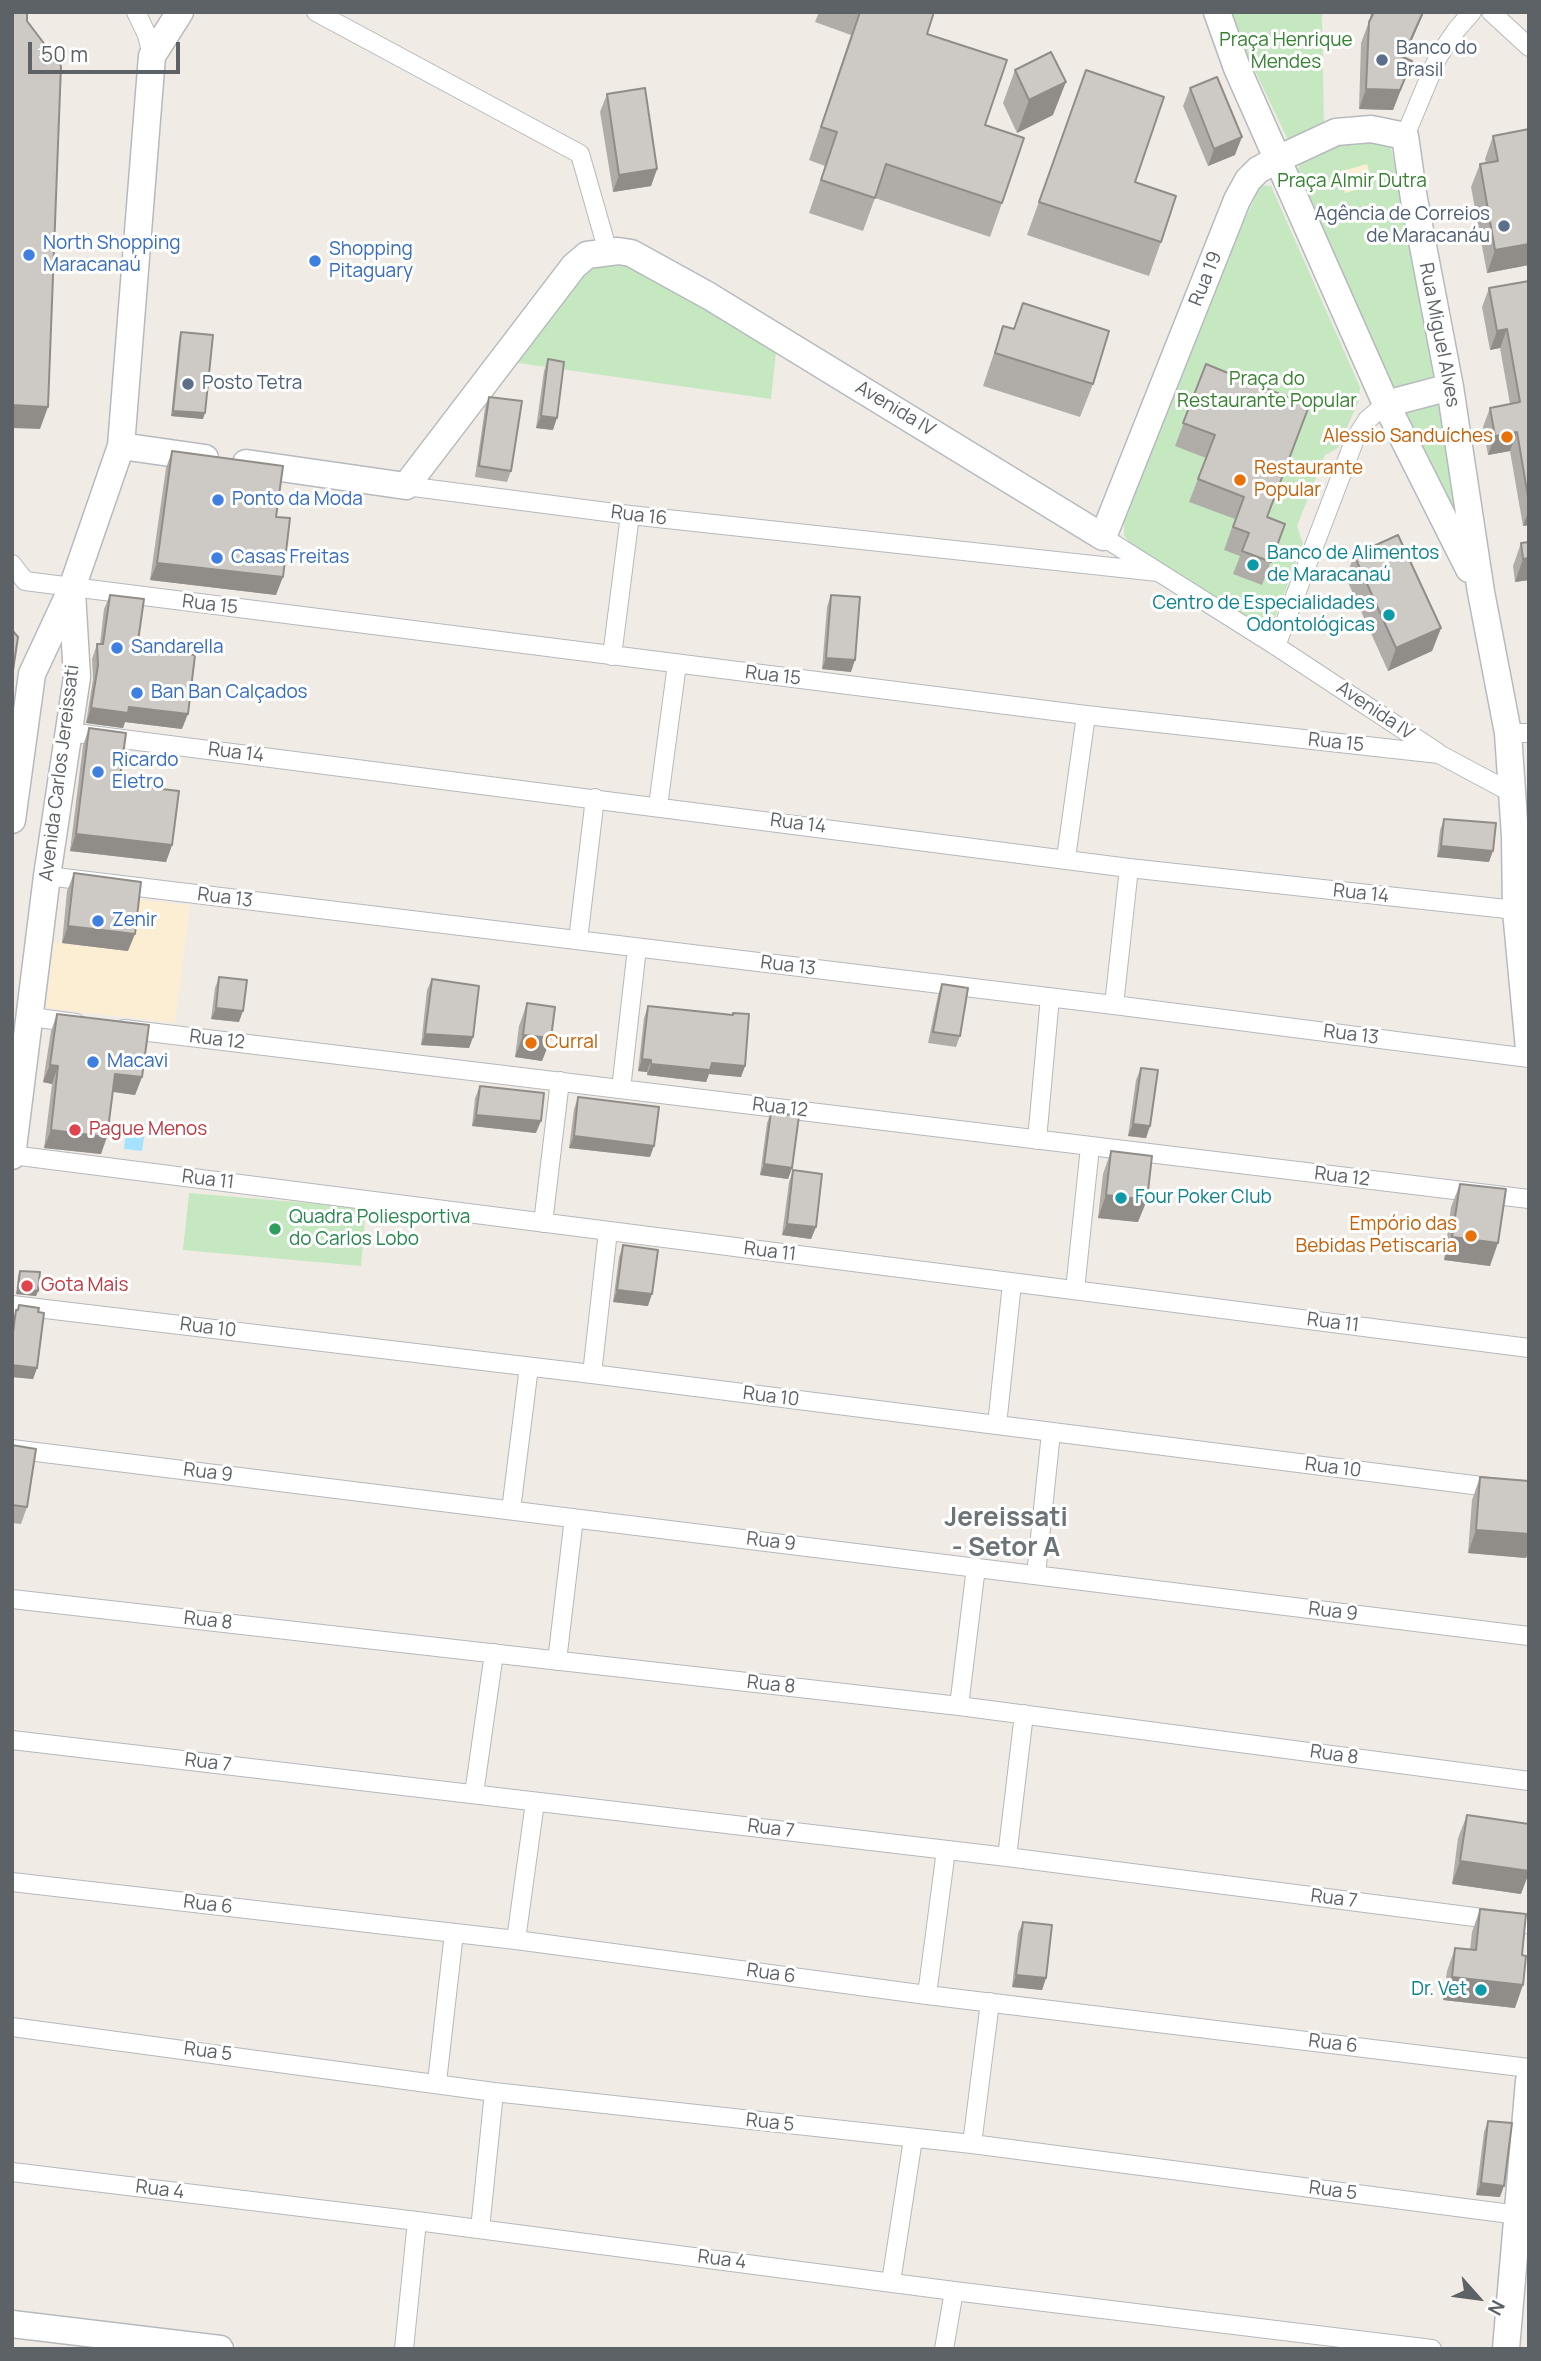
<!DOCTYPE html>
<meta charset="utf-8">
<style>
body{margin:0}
#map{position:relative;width:1541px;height:2361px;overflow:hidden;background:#f0ece5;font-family:Manrope,sans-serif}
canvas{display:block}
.frame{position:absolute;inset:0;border:14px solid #5c6266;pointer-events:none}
.north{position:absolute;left:1443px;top:2263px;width:70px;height:70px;-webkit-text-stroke:5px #fff;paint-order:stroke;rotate:118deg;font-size:19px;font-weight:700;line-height:28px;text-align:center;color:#5c6266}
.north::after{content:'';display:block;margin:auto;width:24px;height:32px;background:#5c6266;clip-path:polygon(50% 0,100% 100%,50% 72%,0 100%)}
.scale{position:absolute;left:28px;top:42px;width:152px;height:32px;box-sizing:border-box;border:4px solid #5c6266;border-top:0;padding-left:9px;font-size:21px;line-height:24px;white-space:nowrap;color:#5c6266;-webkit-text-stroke:5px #fff;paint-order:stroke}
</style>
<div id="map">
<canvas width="1541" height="2361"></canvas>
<div class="frame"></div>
<div class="north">N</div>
<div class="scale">50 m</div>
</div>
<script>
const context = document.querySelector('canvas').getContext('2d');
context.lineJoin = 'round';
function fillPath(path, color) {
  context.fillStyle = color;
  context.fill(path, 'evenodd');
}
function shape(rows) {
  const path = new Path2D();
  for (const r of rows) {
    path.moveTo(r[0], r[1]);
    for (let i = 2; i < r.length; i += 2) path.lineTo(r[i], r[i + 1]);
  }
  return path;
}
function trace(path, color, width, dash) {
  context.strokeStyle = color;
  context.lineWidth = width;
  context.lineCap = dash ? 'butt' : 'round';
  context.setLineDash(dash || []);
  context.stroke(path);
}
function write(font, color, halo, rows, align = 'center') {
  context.font = font + ' Manrope,sans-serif';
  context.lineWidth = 6;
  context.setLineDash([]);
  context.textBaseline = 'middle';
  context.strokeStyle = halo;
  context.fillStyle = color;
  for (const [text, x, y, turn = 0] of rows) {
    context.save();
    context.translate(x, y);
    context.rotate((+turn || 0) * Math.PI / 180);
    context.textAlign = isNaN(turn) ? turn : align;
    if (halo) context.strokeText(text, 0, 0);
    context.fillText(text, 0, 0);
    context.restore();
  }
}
fillPath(shape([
 [1227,12,1322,12,1324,129,1288,140],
 [1339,139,1390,142,1436,374,1417,388,1393,387,1297,169,1308,155],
 [1261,185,1271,186,1360,387,1359,400,1338,448,1325,455,1297,526,1303,544,1275,618,1266,623,1256,622,1134,547,1124,536,1124,519,1225,261],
 [628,263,776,352,771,399,518,363,579,277,593,266],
 [1435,399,1443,405,1461,521,1456,524,1403,416,1408,407],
 [189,1193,366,1208,361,1266,183,1250]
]), '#c5e8c0');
fillPath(shape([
 [1367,164,1373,185,1345,193,1339,172],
 [134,899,190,905,175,1023,46,1008,54,942,128,951]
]), '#fceed3');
fillPath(shape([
 [127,1122,146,1124,142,1151,124,1149]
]), '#a5e2ff');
const street = shape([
 [136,12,147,35,152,56],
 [316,12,580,154,608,252],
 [1491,12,1529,47],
 [1405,136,1438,57,1457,29,1472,12],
 [406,486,630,515,1158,572],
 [1103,537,1276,646,1437,752],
 [12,564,25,581],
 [25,581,1086,715,1439,754,1512,793],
 [1276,646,1355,439,1367,420,1386,404],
 [612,656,630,515],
 [68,732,1129,868,1525,911],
 [1508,733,1529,733],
 [658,806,677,664],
 [1066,858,1086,715],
 [47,876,1114,1005,1529,1058],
 [578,940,595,798],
 [1114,1005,1129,868],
 [31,1017,76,1023],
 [124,1029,1529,1199],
 [621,1089,637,948],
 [1037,1140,1050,997],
 [12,1155,1529,1348],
 [543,1223,560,1081],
 [1075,1290,1090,1147],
 [12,1305,592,1374,1529,1492],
 [592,1374,608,1231],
 [997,1425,1012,1283],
 [12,1449,1529,1636],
 [511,1510,529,1367],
 [1036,1575,1051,1433],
 [12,1599,959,1706,1529,1781],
 [557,1661,574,1518],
 [959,1706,976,1567],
 [12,1740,1007,1857,1529,1924],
 [474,1794,494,1653],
 [1007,1857,1024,1714],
 [12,1882,516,1940,927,1995,1529,2068],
 [516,1940,535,1802],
 [927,1995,946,1850],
 [12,2027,494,2092,972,2144,1526,2216],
 [437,2082,454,1933],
 [972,2144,990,2002],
 [12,2172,417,2221,954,2291,1432,2349],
 [480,2229,494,2092],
 [891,2282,913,2139],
 [404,2349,417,2221],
 [944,2349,954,2291]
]);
const secondary = shape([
 [1217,12,1237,68,1386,404,1469,569],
 [1386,404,1450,387],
 [121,446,205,458],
 [246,463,406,486,574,266,587,255,618,251,631,253,709,296,1103,537,1237,200,1248,180,1258,170,1278,159,1336,132,1371,129,1405,136,1414,199,1450,387,1481,592,1508,733,1515,836,1516,911,1529,1049],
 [12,820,32,674,72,588,121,446,152,56,180,12],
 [12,1156,47,876,77,677,72,592],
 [12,2324,220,2349],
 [1506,2349,1529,2081]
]);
trace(street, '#b5b8bc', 20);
trace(secondary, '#b6babf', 29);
trace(street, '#fff', 18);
trace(secondary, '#fff', 26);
fillPath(shape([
 [819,12,934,12,927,34,985,125,1002,203,990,237,875,198,863,231,809,213,825,166,809,160,851,35,815,22],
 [1371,12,1424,12,1404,57,1412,61,1393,110,1359,109,1361,43,1370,19],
 [1015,70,1053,115,1017,133,1003,103],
 [1086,70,1161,242,1149,276,1027,235],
 [1190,88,1235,155,1208,166,1183,106],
 [607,94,657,169,651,186,613,192,600,112],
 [1529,129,1529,265,1487,273,1471,187,1480,164,1486,163,1485,159,1493,136],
 [1529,281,1529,525,1523,526,1510,451,1488,455,1483,427,1490,408,1510,404,1500,348,1490,350,1482,307,1489,288],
 [1023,303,1093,384,1080,417,983,386,1003,326,1014,329],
 [181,332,203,419,171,416,179,338],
 [548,359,553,430,536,428,544,371],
 [1206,364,1267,517,1285,524,1262,585,1233,574,1240,556,1224,550,1235,519,1189,502,1206,458,1175,446],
 [489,397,511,471,507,482,475,477,485,408],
 [172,451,276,517,276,595,150,580,166,468],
 [1529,542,1529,580,1515,582,1513,566,1521,543],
 [1354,555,1441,628,1432,651,1388,671,1346,578],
 [110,595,137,648,182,729,125,722,123,728,86,723,93,679,92,659,97,644,100,644,104,609],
 [831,595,851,672,822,669,827,607],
 [89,728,119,784,172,845,166,862,70,851,83,745],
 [1444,819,1489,862,1437,857,1440,830],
 [74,873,128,951,62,943,67,891],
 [219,977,239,1022,211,1019,215,988],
 [432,979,473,1037,469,1048,421,1045,427,990],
 [942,984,960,1036,956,1047,928,1043,938,995],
 [527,1003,551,1038,542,1061,515,1057,519,1026],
 [648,1006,732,1015,733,1013,745,1066,741,1077,709,1074,706,1082,647,1075,647,1072,638,1071,644,1018],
 [57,1014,142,1077,135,1095,113,1092,101,1154,44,1148,52,1084,43,1082,51,1031],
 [1141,1068,1150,1126,1146,1138,1128,1136,1136,1080],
 [480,1086,536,1133,472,1126,475,1098],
 [578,1097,650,1157,569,1148,574,1109],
 [771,1112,792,1168,788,1179,760,1175,767,1123],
 [1111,1151,1138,1222,1098,1218,1103,1174],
 [793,1170,816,1227,811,1239,782,1235,789,1182],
 [1460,1184,1490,1266,1444,1260,1451,1207],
 [623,1245,648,1306,613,1302,619,1257],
 [20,1271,38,1291,36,1296,16,1294,18,1276],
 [19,1305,37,1368,33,1379,12,1377,12,1320],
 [12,1445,27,1507,21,1524,12,1523],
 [1480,1477,1526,1558,1468,1553,1472,1500],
 [1467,1815,1521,1894,1452,1884,1458,1838],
 [1480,1909,1515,2008,1443,2000,1447,1971,1455,1948,1470,1950,1472,1932],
 [1023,1922,1046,1978,1042,1990,1012,1987,1018,1933],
 [1488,2121,1500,2197,1476,2195,1484,2132]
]), '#b0ada9');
fillPath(shape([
 [1423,12,1424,12,1396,77,1403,57],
 [1412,61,1393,110,1359,109,1366,89],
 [1066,82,1053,115,1017,133,1029,100],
 [1242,137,1235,155,1208,166,1214,149],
 [657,169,651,186,613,192,619,175],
 [1529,244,1529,265,1487,273,1495,250],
 [1507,329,1500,348,1490,350,1497,331],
 [12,405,48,407,40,429,12,428],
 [173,411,205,413,203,419,171,416],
 [541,416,557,418,553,430,536,428],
 [1517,432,1510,451,1488,455,1495,436],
 [1529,509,1529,525,1523,526],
 [1529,558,1529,580,1515,582,1523,559],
 [157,563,283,577,276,595,150,580],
 [1441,628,1432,651,1388,671,1396,648],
 [826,658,855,660,851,672,822,669],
 [129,707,188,714,182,729,125,722,123,728,86,723,91,708],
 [76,834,172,845,166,862,70,851],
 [1441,846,1493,851,1489,862,1437,857],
 [68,926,135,934,128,951,62,943],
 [216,1008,243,1011,239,1022,211,1019],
 [425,1034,473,1037,469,1048,421,1045],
 [523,1035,551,1038,542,1061,515,1057],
 [642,1059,651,1060,647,1072,638,1071],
 [712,1063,745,1066,741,1077,709,1074,706,1082,647,1075,651,1064],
 [50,1065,58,1066,52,1084,43,1082],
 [115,1074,142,1077,135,1095,108,1091],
 [476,1115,541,1121,536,1133,472,1126],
 [1133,1124,1150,1126,1146,1138,1128,1136],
 [51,1130,107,1137,101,1154,44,1148],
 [574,1136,654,1146,650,1157,569,1148],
 [764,1164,792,1168,788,1179,760,1175],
 [1106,1195,1147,1200,1138,1222,1098,1218],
 [787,1224,816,1227,811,1239,782,1235],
 [1452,1237,1498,1243,1490,1266,1444,1260],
 [18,1288,38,1291,36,1296,16,1294],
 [617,1290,652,1294,648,1306,613,1302],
 [12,1365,37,1368,33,1379,12,1377],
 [1476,1530,1529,1534,1529,1551,1526,1558,1468,1553],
 [1460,1861,1529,1871,1529,1873,1521,1894,1452,1884],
 [1016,1975,1046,1978,1042,1990,1012,1987],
 [1452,1977,1523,1985,1515,2008,1443,2000],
 [1481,2183,1504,2186,1500,2197,1476,2195]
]), '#908d89');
const building = shape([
 [12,12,27,12,27,21,61,66,48,407,12,405,12,12],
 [860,12,934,12,927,34,1007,60,985,125,1024,138,1002,203,886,164,875,198,821,180,837,132,821,127,860,12],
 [1374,12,1423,12,1403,57,1412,61,1400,90,1366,89,1369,22,1374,12],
 [1051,52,1066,82,1029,100,1015,70,1051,52],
 [1086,70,1164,97,1135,182,1176,196,1161,242,1039,202,1086,70],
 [1217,77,1242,137,1214,149,1190,88,1217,77],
 [645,88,657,169,619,175,607,94,645,88],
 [1529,129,1529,244,1495,250,1480,164,1498,161,1493,136,1529,129],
 [1529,281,1529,503,1517,432,1495,436,1490,408,1520,402,1507,329,1497,331,1489,288,1529,281],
 [1023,303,1109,331,1093,384,995,353,1003,326,1014,329,1023,303],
 [181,332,213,335,205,413,173,411,181,332],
 [548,359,564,362,557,418,541,416,548,359],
 [1206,364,1309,406,1267,517,1285,524,1271,562,1242,551,1249,533,1233,527,1244,497,1198,479,1215,435,1183,423,1206,364],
 [489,397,522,401,511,471,479,466,489,397],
 [172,451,283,466,276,517,290,518,283,577,157,563,172,451],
 [1398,535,1441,628,1396,648,1354,555,1398,535],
 [1529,542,1529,558,1523,559,1521,543,1529,542],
 [110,595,144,599,137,648,195,655,188,714,129,707,128,713,91,708,98,665,97,644,103,644,110,595],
 [831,595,860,597,855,660,826,658,831,595],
 [12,630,18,637,12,677,12,630],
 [89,728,126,733,119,784,179,791,172,845,76,834,89,728],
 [1444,819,1496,823,1493,851,1441,846,1444,819],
 [74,873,141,882,135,934,68,926,74,873],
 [219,977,247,980,243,1011,216,1008,219,977],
 [432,979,479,986,473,1037,425,1034,432,979],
 [942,984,968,988,960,1036,933,1032,942,984],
 [527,1003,555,1007,551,1038,523,1035,527,1003],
 [648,1006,733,1015,733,1013,749,1014,745,1066,712,1063,710,1070,651,1064,651,1060,642,1059,648,1006],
 [57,1014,149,1025,142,1077,115,1074,107,1137,51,1130,58,1066,50,1065,57,1014],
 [1141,1068,1158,1070,1150,1126,1133,1124,1141,1068],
 [480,1086,544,1093,541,1121,476,1115,480,1086],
 [578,1097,659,1107,654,1146,574,1136,578,1097],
 [771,1112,799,1116,792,1168,764,1164,771,1112],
 [1111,1151,1152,1156,1147,1200,1106,1195,1111,1151],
 [793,1170,822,1174,816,1227,787,1224,793,1170],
 [1460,1184,1506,1189,1498,1243,1452,1237,1460,1184],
 [623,1245,658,1250,652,1294,617,1290,623,1245],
 [20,1271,40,1272,38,1291,18,1288,20,1271],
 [19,1305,39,1308,38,1312,44,1313,37,1368,12,1365,12,1339,16,1310,18,1310,19,1305],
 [12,1445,36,1449,27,1507,12,1505,12,1445],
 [1480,1477,1529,1481,1529,1534,1476,1530,1480,1477],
 [1467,1815,1529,1824,1529,1871,1460,1861,1467,1815],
 [1480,1909,1526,1914,1522,1955,1526,1956,1523,1985,1452,1977,1455,1948,1476,1950,1480,1909],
 [1023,1922,1052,1925,1046,1978,1016,1975,1023,1922],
 [1488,2121,1512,2123,1504,2186,1481,2183,1488,2121]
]);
fillPath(building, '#cdc9c4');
trace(building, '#908d89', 2);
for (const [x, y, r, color] of [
 [1382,60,7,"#5c6f8a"],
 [1504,226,7,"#5c6f8a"],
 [29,255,7,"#3f7fe0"],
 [315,261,7,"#3f7fe0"],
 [188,384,7,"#5c6f8a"],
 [1507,437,7,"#e8710a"],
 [1240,480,7,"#e8710a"],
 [218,500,7,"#3f7fe0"],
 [217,558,7,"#3f7fe0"],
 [1253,565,7,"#0f9aa8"],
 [1389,615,7,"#0f9aa8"],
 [117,648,7,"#3f7fe0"],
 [137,693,7,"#3f7fe0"],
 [98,772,7,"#3f7fe0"],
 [98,921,7,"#3f7fe0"],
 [531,1043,7,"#e8710a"],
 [93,1062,7,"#3f7fe0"],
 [75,1130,7,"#e0444e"],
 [1121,1198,7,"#0f9aa8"],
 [275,1229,7,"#2e9e5b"],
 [1471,1236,7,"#e8710a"],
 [27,1286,7,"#e0444e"],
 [1481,1990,7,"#0f9aa8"]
]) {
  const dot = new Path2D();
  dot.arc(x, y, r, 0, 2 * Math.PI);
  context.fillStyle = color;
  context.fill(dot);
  trace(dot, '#fff', 2.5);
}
write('19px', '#368230', '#fff', [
 ["Praça Henrique",1286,41],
 ["Mendes",1286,63],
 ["Praça Almir Dutra",1352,182],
 ["Praça do",1267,380],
 ["Restaurante Popular",1267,402]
]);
write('19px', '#4e5e75', '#fff', [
 ["Banco do",1396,49],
 ["Brasil",1396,71],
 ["Agência de Correios",1490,215,"right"],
 ["de Maracanáu",1490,237,"right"],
 ["Posto Tetra",202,384]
], 'left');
write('19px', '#366cbe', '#fff', [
 ["North Shopping",43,244],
 ["Maracanaú",43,266],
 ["Shopping",329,250],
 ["Pitaguary",329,272],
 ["Ponto da Moda",232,500],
 ["Casas Freitas",231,558],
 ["Sandarella",131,648],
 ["Ban Ban Calçados",151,693],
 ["Ricardo",112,761],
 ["Eletro",112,783],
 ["Zenir",112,921],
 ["Macavi",107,1062]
], 'left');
write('19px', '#5c6266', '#fff', [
 ["Rua 19",1206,279,-68],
 ["Rua Miguel Alves",1439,335,79],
 ["Avenida IV",895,409,31],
 ["Rua 16",639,516,7],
 ["Rua 15",210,605,7],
 ["Rua 15",773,676,7],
 ["Avenida IV",1375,711,34],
 ["Rua 15",1336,743,6],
 ["Rua 14",236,753,7],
 ["Avenida Carlos Jereissati",60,773,-83],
 ["Rua 14",798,824,7],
 ["Rua 14",1361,894,6],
 ["Rua 13",225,898,7],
 ["Rua 13",788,966,7],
 ["Rua 13",1351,1035,7],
 ["Rua 12",217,1040,7],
 ["Rua 12",780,1108,7],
 ["Rua 12",1342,1177,7],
 ["Rua 11",208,1180,7],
 ["Rua 11",770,1252,7],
 ["Rua 11",1333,1323,7],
 ["Rua 10",208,1328,7],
 ["Rua 10",771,1397,7],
 ["Rua 10",1333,1468,7],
 ["Rua 9",208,1473,7],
 ["Rua 9",771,1542,7],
 ["Rua 9",1333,1612,7],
 ["Rua 8",208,1621,6],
 ["Rua 8",771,1685,6],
 ["Rua 8",1334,1755,8],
 ["Rua 7",208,1763,7],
 ["Rua 7",771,1829,7],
 ["Rua 7",1334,1899,7],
 ["Rua 6",208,1905,7],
 ["Rua 6",771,1974,8],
 ["Rua 6",1333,2044,7],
 ["Rua 5",208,2052,7],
 ["Rua 5",770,2123,6],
 ["Rua 4",160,2190,7],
 ["Rua 5",1333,2191,7],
 ["Rua 4",722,2260,7]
]);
write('19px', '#c56008', '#fff', [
 ["Alessio Sanduíches",1493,437],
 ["Restaurante",1254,469,"left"],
 ["Popular",1254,491,"left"],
 ["Curral",545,1043,"left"],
 ["Empório das",1457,1225],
 ["Bebidas Petiscaria",1457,1247]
], 'right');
write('19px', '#0d838f', '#fff', [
 ["Banco de Alimentos",1267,554],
 ["de Maracanaú",1267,576],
 ["Centro de Especialidades",1375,604,"right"],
 ["Odontológicas",1375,626,"right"],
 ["Four Poker Club",1135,1198],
 ["Dr. Vet",1467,1990,"right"]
], 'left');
write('19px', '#be3a42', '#fff', [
 ["Pague Menos",89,1130],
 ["Gota Mais",41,1286]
], 'left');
write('19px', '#27864d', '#fff', [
 ["Quadra Poliesportiva",289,1218],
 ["do Carlos Lobo",289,1240]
], 'left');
write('bold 26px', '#6d7478', '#fff', [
 ["Jereissati",1006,1519],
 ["- Setor A",1006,1549]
]);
</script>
